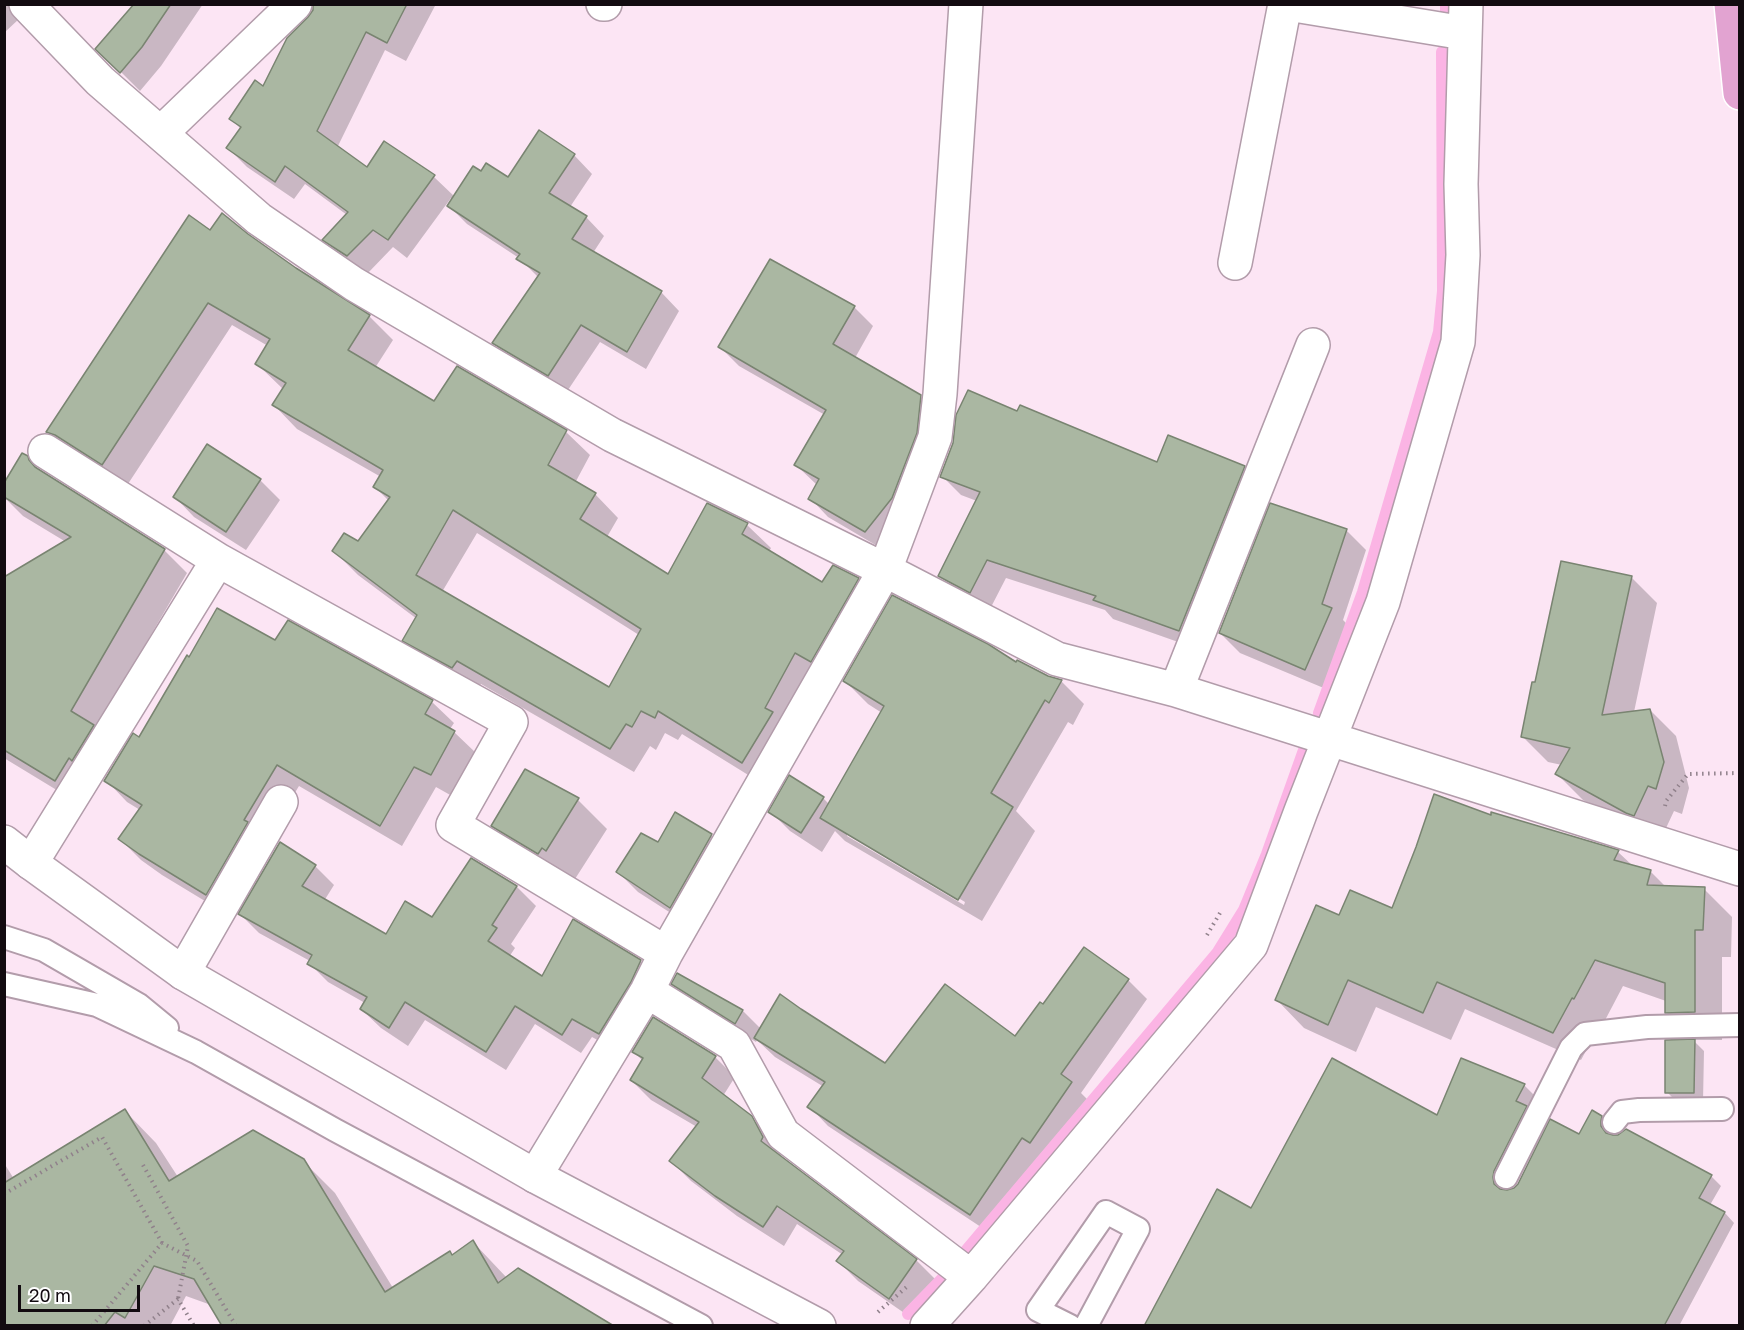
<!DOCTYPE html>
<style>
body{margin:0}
#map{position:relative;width:1744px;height:1330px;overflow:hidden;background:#fce5f4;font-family:"Golos Text",sans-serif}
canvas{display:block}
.frame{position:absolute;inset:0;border:6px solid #120b10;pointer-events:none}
.scale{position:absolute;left:18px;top:1285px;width:122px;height:27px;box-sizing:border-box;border:3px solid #120b10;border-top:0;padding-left:8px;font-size:18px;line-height:21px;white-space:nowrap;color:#120b10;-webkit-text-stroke:4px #fff;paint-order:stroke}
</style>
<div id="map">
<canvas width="1744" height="1330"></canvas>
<div class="frame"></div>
<div class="scale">20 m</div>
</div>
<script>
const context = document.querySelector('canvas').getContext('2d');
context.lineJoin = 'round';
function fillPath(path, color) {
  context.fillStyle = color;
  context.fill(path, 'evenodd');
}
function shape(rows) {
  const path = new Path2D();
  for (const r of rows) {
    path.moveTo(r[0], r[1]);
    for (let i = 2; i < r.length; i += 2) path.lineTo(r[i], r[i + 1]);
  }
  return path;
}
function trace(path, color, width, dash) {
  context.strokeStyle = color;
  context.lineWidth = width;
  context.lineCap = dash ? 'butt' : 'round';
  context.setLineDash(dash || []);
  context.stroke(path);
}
fillPath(shape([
 [4,4,35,4,4,33],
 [136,4,203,4,161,66,140,91,98,49],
 [332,4,436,4,406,61,385,50,337,148,367,169,385,143,434,177,455,197,481,173,509,179,574,155,592,174,570,207,586,217,604,236,593,253,661,292,679,311,646,369,600,342,566,393,512,361,494,343,539,278,519,258,467,224,449,206,453,199,451,198,407,258,393,247,367,274,343,258,324,240,347,215,305,184,294,199,247,167,228,148,241,129,231,119,263,88],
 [210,233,247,236,295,269,369,316,393,340,375,368,434,403,566,432,590,455,575,483,595,494,618,518,607,537,668,576,708,505,747,525,771,548,769,552,823,584,858,579,881,603,766,786,682,734,678,740,665,733,656,750,650,746,634,772,481,684,476,691,428,664,404,640,417,619,358,575,334,551,358,543,389,501,375,487,381,477,297,429,274,405,283,389,257,364,268,346,232,325,126,487,71,455,47,432],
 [477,533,639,635,609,689,442,592],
 [854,307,873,326,855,358,920,396,939,415,884,550,828,517,810,498,817,485,796,465,825,415,739,366,720,347],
 [1018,413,1158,464,1244,468,1263,486,1198,649,1113,619,1105,610,1006,578,989,611,959,595,940,576,977,501,961,495,942,476],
 [27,458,42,473,164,550,187,573,96,729,78,803,4,758,4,578,66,542,23,516,4,497],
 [260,480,280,500,246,550,194,517,175,497],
 [1346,530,1366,550,1343,620,1352,629,1326,689,1240,653,1220,633],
 [1631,577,1657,603,1634,712,1650,710,1676,736,1689,788,1682,814,1674,811,1660,841,1653,838,1583,800,1557,774,1562,765,1548,762,1522,736],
 [288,622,432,702,454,723,450,729,454,732,476,753,452,796,436,787,402,846,299,786,265,842,228,915,162,875,141,860,120,839,140,810,127,802,106,780,140,739,276,642],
 [1017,664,1061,681,1084,704,1073,725,1068,722,1016,811,1035,831,982,921,845,841,835,831,822,852,790,831,770,811,823,798,830,805,882,713,868,704,845,681],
 [847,832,965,902,964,905,847,836],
 [578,800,607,829,575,879,571,877,568,882,522,855,493,826],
 [675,814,711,835,731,855,691,926,638,892,618,872,659,844],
 [1492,817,1618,852,1633,866,1650,871,1667,888,1704,889,1732,917,1731,957,1722,957,1722,1040,1694,1040,1666,1012,1666,1001,1623,986,1602,1026,1600,1025,1581,1060,1465,1009,1451,1040,1376,1007,1356,1052,1304,1028,1277,1000,1340,917,1393,910],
 [471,860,517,887,536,906,511,944,515,948,509,957,542,978,573,921,641,961,660,981,619,1052,592,1037,581,1053,535,1024,506,1070,425,1020,408,1046,381,1028,361,1009,365,1003,328,982,309,963,310,961,259,933,240,914,315,866,334,885,324,901,386,936,432,919],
 [677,976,743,1011,761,1029,886,1065,1016,1038,1044,1006,1128,980,1147,999,1081,1093,1090,1102,1050,1162,1042,1156,990,1233,828,1126,809,1106,824,1087,775,1057,757,1040,756,1042,693,1004,673,984],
 [1694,1041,1704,1051,1703,1102,1677,1102,1667,1092],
 [634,1052,715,1057,735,1077,723,1096,751,1117,771,1138,783,1158,916,1260,936,1280,910,1317,858,1281,838,1261,843,1255,797,1224,784,1246,737,1216,691,1181,671,1161,697,1127,651,1100,631,1080,643,1061],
 [1462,1060,1524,1085,1534,1095,1527,1109,1536,1117,1503,1182,1503,1191,1515,1189,1601,1117,1611,1127,1610,1136,1711,1176,1721,1186,1710,1205,1725,1213,1734,1223,1679,1326,1146,1326,1252,1210,1438,1117],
 [125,1111,156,1143,178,1177,303,1161,335,1193,393,1288,453,1256,473,1242,507,1278,609,1326,220,1326,223,1324,211,1305,186,1296,170,1326,4,1326,4,1163,14,1179]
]), '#0003');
trace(shape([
 [1446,11,1446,4],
 [1319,713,1363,592,1439,332,1443,291,1442,52],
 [964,1253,1218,952,1244,910,1267,854,1304,750],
 [908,1314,944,1277]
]), '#fbb4e4', 12);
const building = shape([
 [134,4,171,4,142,47,120,73,95,49,134,4],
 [313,4,407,4,387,43,366,32,317,131,367,167,384,141,435,175,388,240,373,230,347,256,322,240,348,212,285,166,275,182,226,148,241,127,229,119,255,80,263,86,287,38,308,17,313,10,313,4],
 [539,130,575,154,549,193,587,216,572,239,662,291,627,352,581,325,548,376,492,343,540,273,516,259,520,254,447,206,473,166,481,171,486,163,508,177,539,130],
 [222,213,248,234,296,268,370,315,348,350,434,401,457,366,567,430,548,465,596,493,580,519,668,574,707,503,748,523,742,534,822,582,833,565,859,578,811,662,795,653,765,708,773,712,742,763,658,711,655,718,641,711,632,727,626,724,610,749,457,661,452,668,402,641,417,615,332,551,344,533,358,541,390,497,373,487,383,470,272,405,286,383,255,364,270,339,208,303,102,465,55,435,46,432,189,215,210,230,222,213],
 [453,510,641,629,609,687,416,575,453,510],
 [770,259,855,306,833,344,921,395,917,433,892,498,865,532,808,499,819,479,794,465,826,410,718,347,770,259],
 [968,390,1017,411,1020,405,1157,462,1168,435,1245,466,1179,631,1093,600,1096,596,987,560,970,593,938,576,980,492,940,477,953,443,956,415,968,390],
 [207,444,261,479,226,532,173,497,207,444],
 [22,453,28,456,29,460,35,467,165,549,71,711,94,725,72,761,69,758,55,781,4,750,4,577,71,537,4,497,4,483,22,453],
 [1270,503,1347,529,1322,604,1332,608,1305,670,1219,633,1270,503],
 [1561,561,1632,576,1602,715,1650,709,1664,762,1656,789,1648,786,1634,816,1626,813,1555,774,1570,748,1521,737,1532,682,1535,682,1561,561],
 [892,595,988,644,1016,662,1017,660,1048,676,1062,680,1049,703,1045,700,991,793,1013,807,958,900,820,818,884,706,843,681,892,595],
 [217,608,275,640,288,620,433,700,425,714,455,731,431,775,414,767,380,826,277,765,244,820,248,822,206,895,139,854,118,839,142,805,104,781,133,733,139,737,187,655,189,657,217,608],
 [525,769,579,798,546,851,542,848,538,854,491,826,525,769],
 [789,775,824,797,801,833,768,812,789,775],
 [1434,794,1491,815,1491,812,1619,850,1614,860,1651,870,1647,885,1705,887,1703,930,1695,930,1695,1012,1665,1013,1665,983,1595,960,1574,999,1572,998,1553,1033,1437,982,1423,1013,1348,980,1328,1025,1275,1000,1316,905,1339,915,1350,890,1392,908,1416,847,1434,794],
 [675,812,712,834,670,908,616,872,641,833,658,842,675,812],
 [280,842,316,865,302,886,386,934,405,901,432,917,471,858,517,886,492,925,497,928,488,941,542,976,573,919,641,960,631,982,599,1034,572,1019,562,1035,515,1006,486,1052,405,1002,389,1028,360,1009,367,997,307,964,312,955,238,914,280,842],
 [1084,947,1129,979,1061,1074,1072,1082,1030,1143,1022,1138,970,1215,807,1107,825,1082,754,1038,780,994,801,1009,885,1063,945,984,1015,1036,1040,1002,1043,1004,1084,947],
 [677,973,743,1010,735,1024,671,984,677,973],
 [653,1017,716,1056,702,1078,752,1116,763,1137,761,1141,917,1259,889,1299,836,1261,844,1251,777,1206,763,1227,715,1196,669,1161,699,1122,630,1080,643,1058,632,1052,653,1017],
 [1695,1039,1694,1093,1665,1093,1665,1040,1695,1039],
 [1332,1058,1437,1115,1461,1058,1525,1084,1516,1101,1527,1106,1494,1171,1493,1177,1494,1184,1500,1189,1507,1190,1514,1188,1518,1184,1550,1119,1579,1134,1592,1110,1602,1116,1601,1121,1601,1126,1606,1133,1613,1135,1618,1135,1626,1129,1712,1175,1699,1198,1725,1212,1664,1326,1144,1326,1217,1189,1251,1208,1332,1058],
 [125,1109,169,1181,253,1130,304,1159,385,1292,450,1251,452,1255,473,1240,498,1283,518,1268,614,1326,222,1326,194,1279,154,1266,125,1318,115,1312,104,1326,4,1326,4,1183,125,1109]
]);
fillPath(building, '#aab7a2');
trace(building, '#798471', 1.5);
const service = shape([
 [4,937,44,950,139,1005,167,1028],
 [4,984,97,1005,196,1052,335,1130,701,1326],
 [1614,1122,1622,1112,1639,1110,1722,1109],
 [1506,1177,1571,1048,1585,1034,1647,1027,1740,1025],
 [1070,1326,1038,1310,1106,1212,1138,1229,1086,1326]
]);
const minor = shape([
 [26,4,100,81,259,219,354,284,612,435,885,570,1057,659,1176,690,1740,869],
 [603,4,605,4],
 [1288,4,1464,33],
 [161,133,295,4],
 [1235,263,1285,4],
 [45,451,218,560],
 [1176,690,1313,345],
 [31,863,218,560,511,722,453,825,666,953],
 [183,973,281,802],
 [647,991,734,1045,783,1134,971,1277],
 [535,1176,647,991,666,953,885,570,935,437,940,394,966,4],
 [927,1326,971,1277,1251,945,1301,811,1383,602,1458,342,1463,255,1461,184,1466,4]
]);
const tertiary = shape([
 [4,842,31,863,183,973,535,1176,819,1326]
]);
const primary = shape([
 [1731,4,1740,93]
]);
trace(service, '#b29caa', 26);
trace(minor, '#b29caa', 36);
trace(tertiary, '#b29caa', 36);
trace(primary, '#fff', 36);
trace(shape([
 [1665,806,1666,801,1688,774,1740,773],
 [1207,935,1220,913],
 [143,1165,188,1246,178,1299],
 [4,1194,102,1137,162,1243],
 [878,1312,909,1285],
 [144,1326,178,1299,194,1326]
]), '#90818b', 4, [1.5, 4.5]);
trace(service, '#fff', 22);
trace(minor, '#fff', 33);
trace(tertiary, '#fff', 33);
trace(primary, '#e2a3d1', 33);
trace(shape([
 [92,1326,162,1243,197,1261,236,1326]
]), '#90818b', 4, [1.5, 4.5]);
</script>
